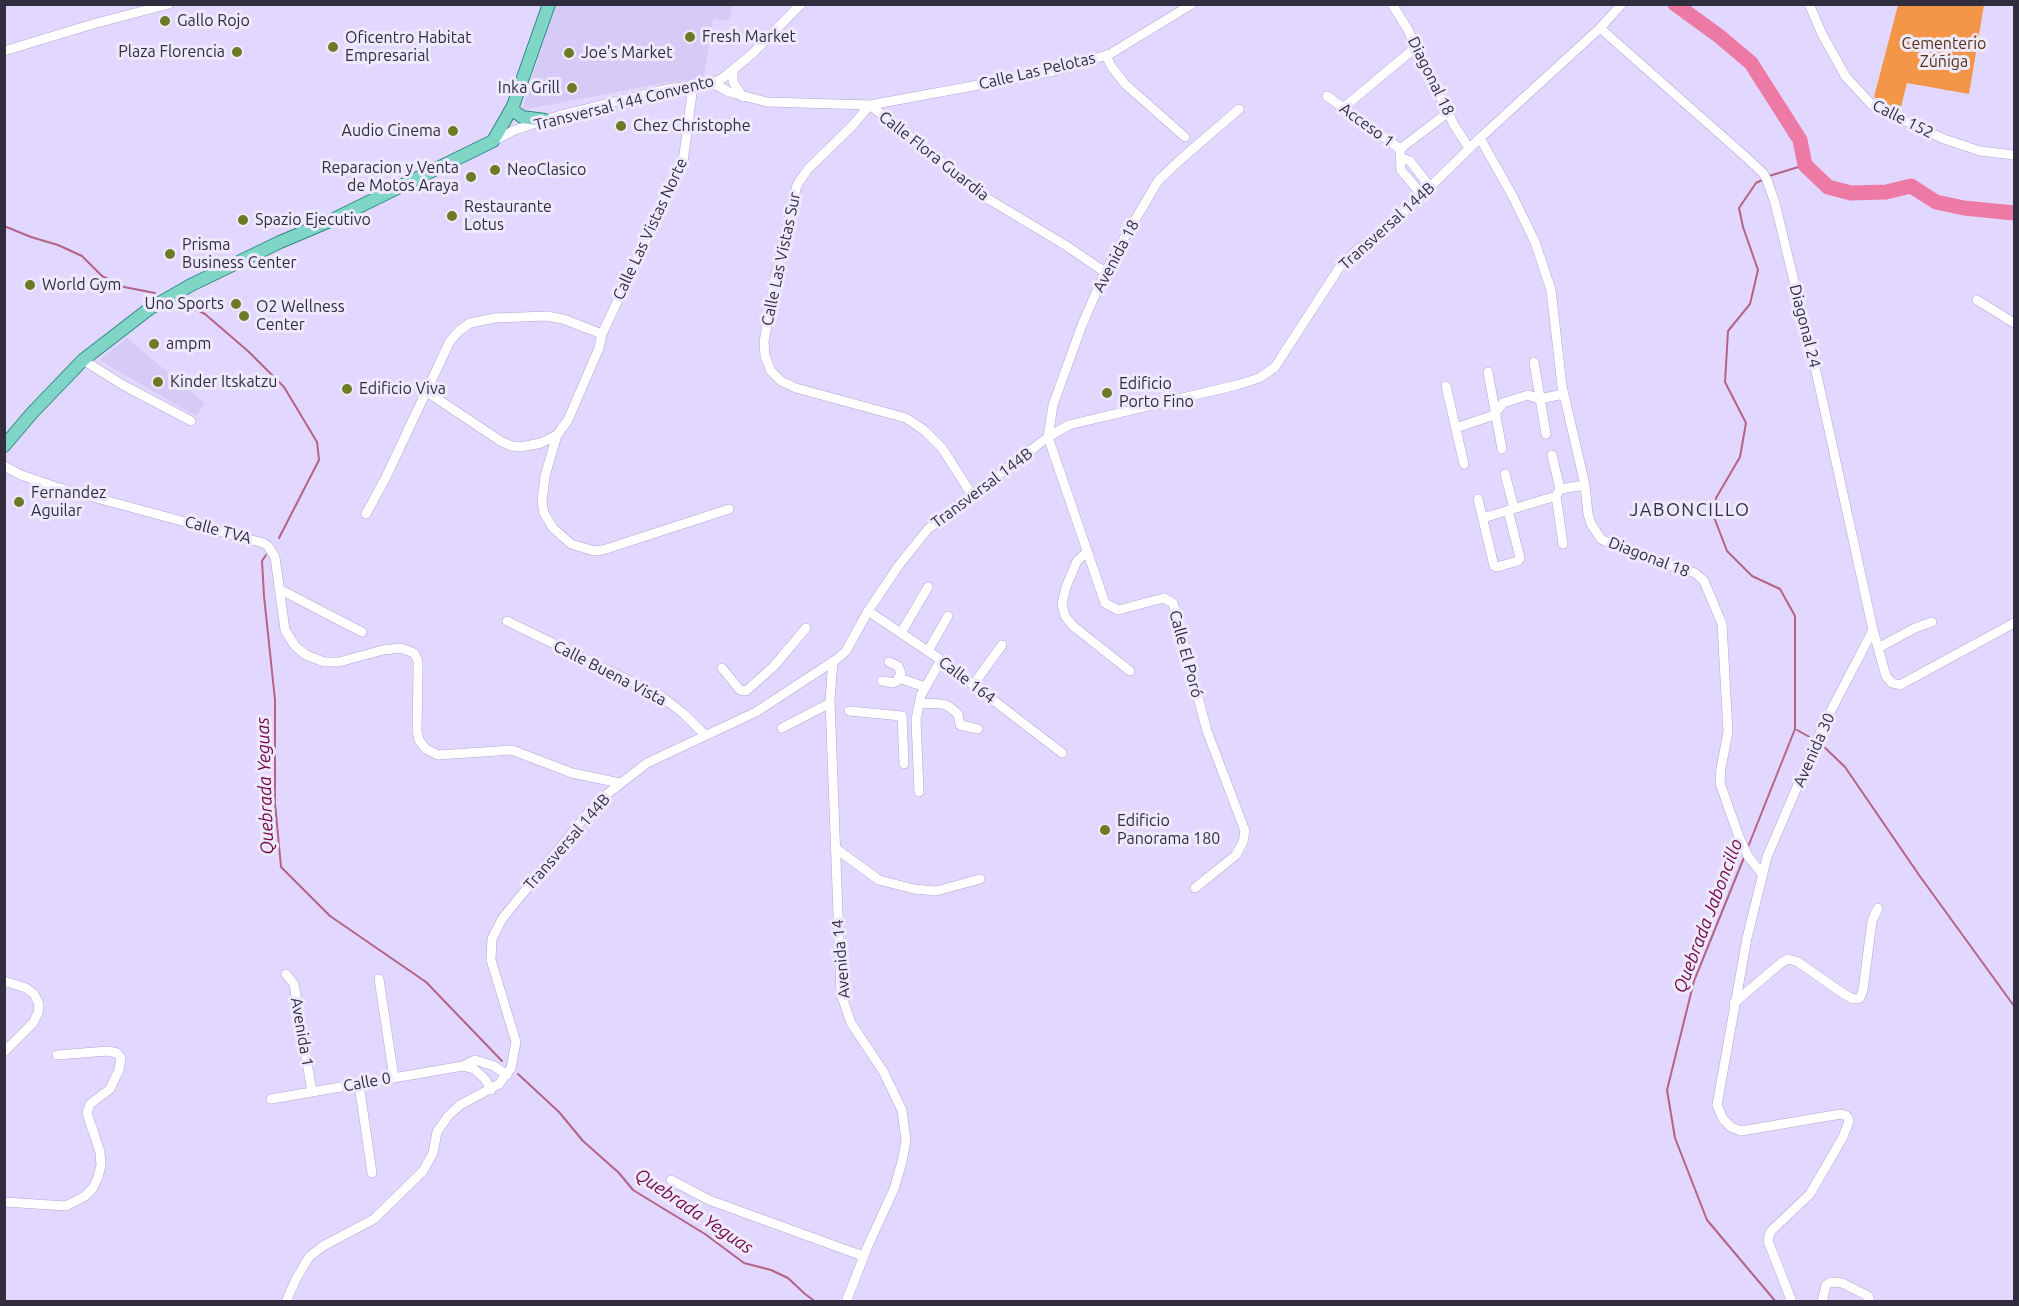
<!DOCTYPE html>
<meta charset="utf-8">
<style>
body{margin:0}
#map{position:relative;width:2019px;height:1306px;overflow:hidden;background:#e2d8ff;font-family:Ubuntu,sans-serif}
canvas{display:block}
.frame{position:absolute;inset:0;border:6px solid #322c3f;pointer-events:none}
</style>
<div id="map">
<canvas width="2019" height="1306"></canvas>
<div class="frame"></div>
</div>
<script>
const context = document.querySelector('canvas').getContext('2d');
context.lineJoin = 'round';
function fillPath(path, color) {
  context.fillStyle = color;
  context.fill(path, 'evenodd');
}
function shape(rows) {
  const path = new Path2D();
  for (const r of rows) {
    path.moveTo(r[0], r[1]);
    for (let i = 2; i < r.length; i += 2) path.lineTo(r[i], r[i + 1]);
  }
  return path;
}
function trace(path, color, width, dash) {
  context.strokeStyle = color;
  context.lineWidth = width;
  context.lineCap = dash ? 'butt' : 'round';
  context.setLineDash(dash || []);
  context.stroke(path);
}
function write(font, color, halo, rows, align = 'center') {
  context.font = font + ' Ubuntu,sans-serif';
  context.lineWidth = 6;
  context.setLineDash([]);
  context.textBaseline = 'middle';
  context.strokeStyle = halo;
  context.fillStyle = color;
  for (const [text, x, y, turn = 0] of rows) {
    context.save();
    context.translate(x, y);
    context.rotate((+turn || 0) * Math.PI / 180);
    context.textAlign = isNaN(turn) ? turn : align;
    if (halo) context.strokeText(text, 0, 0);
    context.fillText(text, 0, 0);
    context.restore();
  }
}
fillPath(shape([
 [555,5,732,5,729,21,713,19,703,81,668,82,522,110],
 [127,338,205,403,196,416,99,360]
]), '#d6caf6');
fillPath(shape([
 [1898,5,1984,5,1969,94,1907,83,1900,111,1874,97]
]), '#f49648');
trace(shape([
 [1769,176,1805,165],
 [4,226,31,237,58,245,82,256,102,276,124,287,155,293],
 [178,300,205,314,249,352,284,387,317,442,319,460,279,538],
 [266,555,262,561,264,596,275,700,275,803,281,867,330,916,426,982,502,1061],
 [1797,730,1815,740],
 [1820,743,1845,767,1919,875,2014,1006],
 [1748,847,1795,729,1795,616,1780,589,1752,576,1727,551,1714,517,1716,498,1740,457,1746,423,1725,382,1728,331,1750,304,1758,270,1743,227,1739,208,1756,183,1764,179],
 [1745,855,1694,981,1667,1090,1675,1138,1707,1220,1776,1302],
 [518,1074,559,1112,583,1141,619,1173,633,1190,705,1234,744,1263,771,1270,788,1278,805,1294,816,1302]
]), '#b46386', 2);
trace(shape([
 [1675,4,1719,36,1751,63,1800,140,1805,165,1828,187,1851,193,1886,192,1911,186,1936,202,1964,208,2014,213]
]), '#ec7aa5', 15);
const minor = shape([
 [1392,4,1407,28,1454,125,1469,148],
 [1809,4,1822,34,1846,77,1873,106,1944,139,1980,151,2014,155],
 [1600,28,1747,158,1763,173,1767,180,1775,203,1818,380,1873,630,1886,676,1892,683,1900,685,2014,623],
 [4,51,93,24,169,4],
 [1106,55,1111,66,1125,84,1185,137],
 [733,70,733,82,743,97],
 [713,83,729,92,767,102,870,105,985,197,1065,245,1105,272],
 [1327,96,1400,149,1401,170,1422,195],
 [1343,108,1410,52],
 [1480,138,1512,195,1535,242,1551,290,1562,386,1585,485,1588,514,1591,524,1601,539,1625,551,1695,573,1704,581,1722,624,1728,732,1721,768,1720,783,1739,837,1748,856,1762,874],
 [493,141,515,130,561,115,667,89,713,83,723,78,753,53,801,4],
 [1400,149,1442,117],
 [1402,158,1410,161,1430,187],
 [1977,300,2014,323],
 [83,360,123,385,191,421],
 [1534,362,1546,434],
 [1488,372,1502,449],
 [1446,386,1464,464],
 [427,392,502,442,512,446,521,447,541,443,557,435,568,420,599,348,602,334],
 [1456,428,1494,415,1503,403,1528,395,1539,399,1564,394],
 [557,435,545,476,542,502,544,513,553,528,571,544,594,551,603,550,729,509],
 [1552,455,1560,489],
 [4,466,21,475,56,487,263,543,268,546,275,557,285,630,295,646,306,655,324,662,339,662,383,650,401,648,414,653,418,661,418,671,417,731,419,740,426,749,438,755,512,750,572,773,620,783],
 [1505,474,1514,508],
 [972,495,942,448,924,430,906,418,796,388,781,381,771,371,765,356,764,342,775,278,797,185,808,169,852,126,870,105,1054,71,1110,54,1192,4],
 [1556,496,1563,544],
 [1478,499,1494,566,1497,567,1518,561,1520,558,1508,510],
 [366,514,386,477,450,341,459,331,470,323,495,318,547,316,563,319,602,334,683,162,693,86],
 [1483,518,1556,496,1560,489,1585,485],
 [1087,552,1077,561,1066,587,1062,604,1065,616,1073,626,1130,671],
 [279,589,362,632],
 [868,611,941,660,1062,753],
 [507,621,661,696,684,714,705,735],
 [901,633,928,587],
 [1878,648,1915,628,1932,622],
 [928,651,948,616],
 [833,661,830,700,841,994,851,1023,883,1071,902,1110,906,1141,902,1162,894,1189,867,1248,846,1302],
 [722,668,740,690,746,691,774,666,806,628],
 [899,678,925,687],
 [882,681,893,683,897,681,901,673,898,666,889,662],
 [973,685,1002,645],
 [919,703,942,704,948,706,958,714,960,725,978,729],
 [849,711,902,716,904,764],
 [782,728,830,703],
 [919,792,916,719,921,695,941,660],
 [835,848,879,880,914,889,936,891,980,879],
 [1195,888,1236,855,1243,842,1245,831,1207,731,1173,603,1164,598,1118,610,1105,603,1048,437,1053,405,1082,325,1105,272,1125,237,1158,181,1180,160,1239,109],
 [286,974,294,984,312,1092],
 [379,979,394,1078],
 [4,981,26,988,34,994,39,1004,38,1013,33,1023,4,1052],
 [1734,1003,1781,963,1788,959,1798,962,1844,994,1853,999,1860,998,1863,990,1872,921,1878,908],
 [463,1066,474,1069,485,1079,491,1090],
 [359,1084,372,1173],
 [271,1099,463,1066,475,1060,494,1066,507,1075],
 [671,1180,709,1200,863,1256],
 [4,1202,66,1206,85,1196,93,1188,98,1177,101,1165,100,1152,87,1113,90,1104,110,1089,119,1070,121,1058,117,1053,108,1051,57,1055],
 [286,1302,296,1279,309,1257,323,1246,374,1219,423,1171,433,1153,437,1132,448,1116,460,1105,499,1084,511,1068,516,1042,491,960,492,939,502,919,588,813,602,798,647,763,756,712,837,659,846,651,868,611,899,565,928,529,1048,437,1069,425,1081,422,1237,385,1259,378,1275,367,1341,265,1359,248,1381,235,1480,138,1600,28,1622,4],
 [1792,1302,1768,1241,1769,1236,1771,1231,1810,1194,1843,1137,1849,1121,1847,1116,1841,1114,1741,1131,1731,1127,1723,1119,1717,1105,1747,938,1767,857,1824,724,1873,630],
 [1822,1302,1826,1285,1831,1282,1842,1283,1868,1296,1870,1302]
]);
const major = shape([
 [513,106,514,111,522,117,545,120],
 [4,446,32,413,83,360,149,309,191,285,280,242,330,221,493,141,513,106,549,4]
]);
trace(minor, '#b3a6d5', 10);
trace(major, '#2d887f', 14);
trace(minor, '#fff', 9);
trace(major, '#7fd6c7', 12);
for (const [x, y, r, color] of [
 [165,21,6,"#6d7a26"],
 [690,37,6,"#6d7a26"],
 [333,47,6,"#6d7a26"],
 [237,52,6,"#6d7a26"],
 [569,53,6,"#6d7a26"],
 [572,88,6,"#6d7a26"],
 [621,126,6,"#6d7a26"],
 [453,131,6,"#6d7a26"],
 [495,170,6,"#6d7a26"],
 [471,177,6,"#6d7a26"],
 [452,216,6,"#6d7a26"],
 [243,220,6,"#6d7a26"],
 [170,254,6,"#6d7a26"],
 [30,285,6,"#6d7a26"],
 [236,304,6,"#6d7a26"],
 [244,316,6,"#6d7a26"],
 [154,344,6,"#6d7a26"],
 [158,382,6,"#6d7a26"],
 [347,389,6,"#6d7a26"],
 [1107,393,6,"#6d7a26"],
 [19,502,6,"#6d7a26"],
 [1105,830,6,"#6d7a26"]
]) {
  const dot = new Path2D();
  dot.arc(x, y, r, 0, 2 * Math.PI);
  context.fillStyle = color;
  context.fill(dot);
  trace(dot, '#eee9fc', 2);
}
write('16px', '#322c3f', '#eee9fc', [
 ["Gallo Rojo",177,21],
 ["Fresh Market",702,37],
 ["Oficentro Habitat",345,38],
 ["Empresarial",345,56],
 ["Plaza Florencia",225,52,"right"],
 ["Joe's Market",581,53],
 ["Inka Grill",560,88,"right"],
 ["Chez Christophe",633,126],
 ["Audio Cinema",441,131,"right"],
 ["Reparacion y Venta",459,168,"right"],
 ["de Motos Araya",459,186,"right"],
 ["NeoClasico",507,170],
 ["Restaurante",464,207],
 ["Lotus",464,225],
 ["Spazio Ejecutivo",255,220],
 ["Prisma",182,245],
 ["Business Center",182,263],
 ["World Gym",42,285],
 ["Uno Sports",224,304,"right"],
 ["O2 Wellness",256,307],
 ["Center",256,325],
 ["ampm",166,344],
 ["Kinder Itskatzu",170,382],
 ["Edificio",1119,384],
 ["Porto Fino",1119,402],
 ["Edificio Viva",359,389],
 ["Fernandez",31,493],
 ["Aguilar",31,511],
 ["Edificio",1117,821],
 ["Panorama 180",1117,839]
], 'left');
write('16px', '#593212', '#eee9fc', [
 ["Cementerio",1944,44],
 ["Zúñiga",1944,62]
]);
write('16px', '#322c3f', '#eee9fc', [
 ["Calle Las Pelotas",1037,71,-13],
 ["Diagonal 18",1431,76,64],
 ["Transversal 144 Convento",624,103,-14],
 ["Calle 152",1903,119,27],
 ["Acceso 1",1367,125,36],
 ["Calle Flora Guardia",934,156,38],
 ["Transversal 144B",1387,226,-42],
 ["Calle Las Vistas Norte",650,229,-65],
 ["Avenida 18",1116,256,-62],
 ["Calle Las Vistas Sur",781,259,-78],
 ["Diagonal 24",1805,326,76],
 ["Transversal 144B",982,488,-37],
 ["Calle TVA",218,530,15],
 ["Diagonal 18",1649,557,21],
 ["Calle El Poró",1186,654,75],
 ["Calle Buena Vista",610,673,27],
 ["Calle 164",967,680,37],
 ["Avenida 30",1814,750,-66],
 ["Transversal 144B",567,842,-49],
 ["Avenida 14",841,959,-95],
 ["Avenida 1",302,1032,80],
 ["Calle 0",367,1082,-10]
]);
context.letterSpacing = '1.5px';
write('18px', '#322c3f', '#eee9fc', [
 ["JABONCILLO",1690,510]
]);
context.letterSpacing = '0px';
write('italic 18px', '#750a40', '#eee9fc', [
 ["Quebrada Yeguas",265,786,-92],
 ["Quebrada Jaboncillo",1708,916,-69],
 ["Quebrada Yeguas",694,1211,34]
]);
</script>
